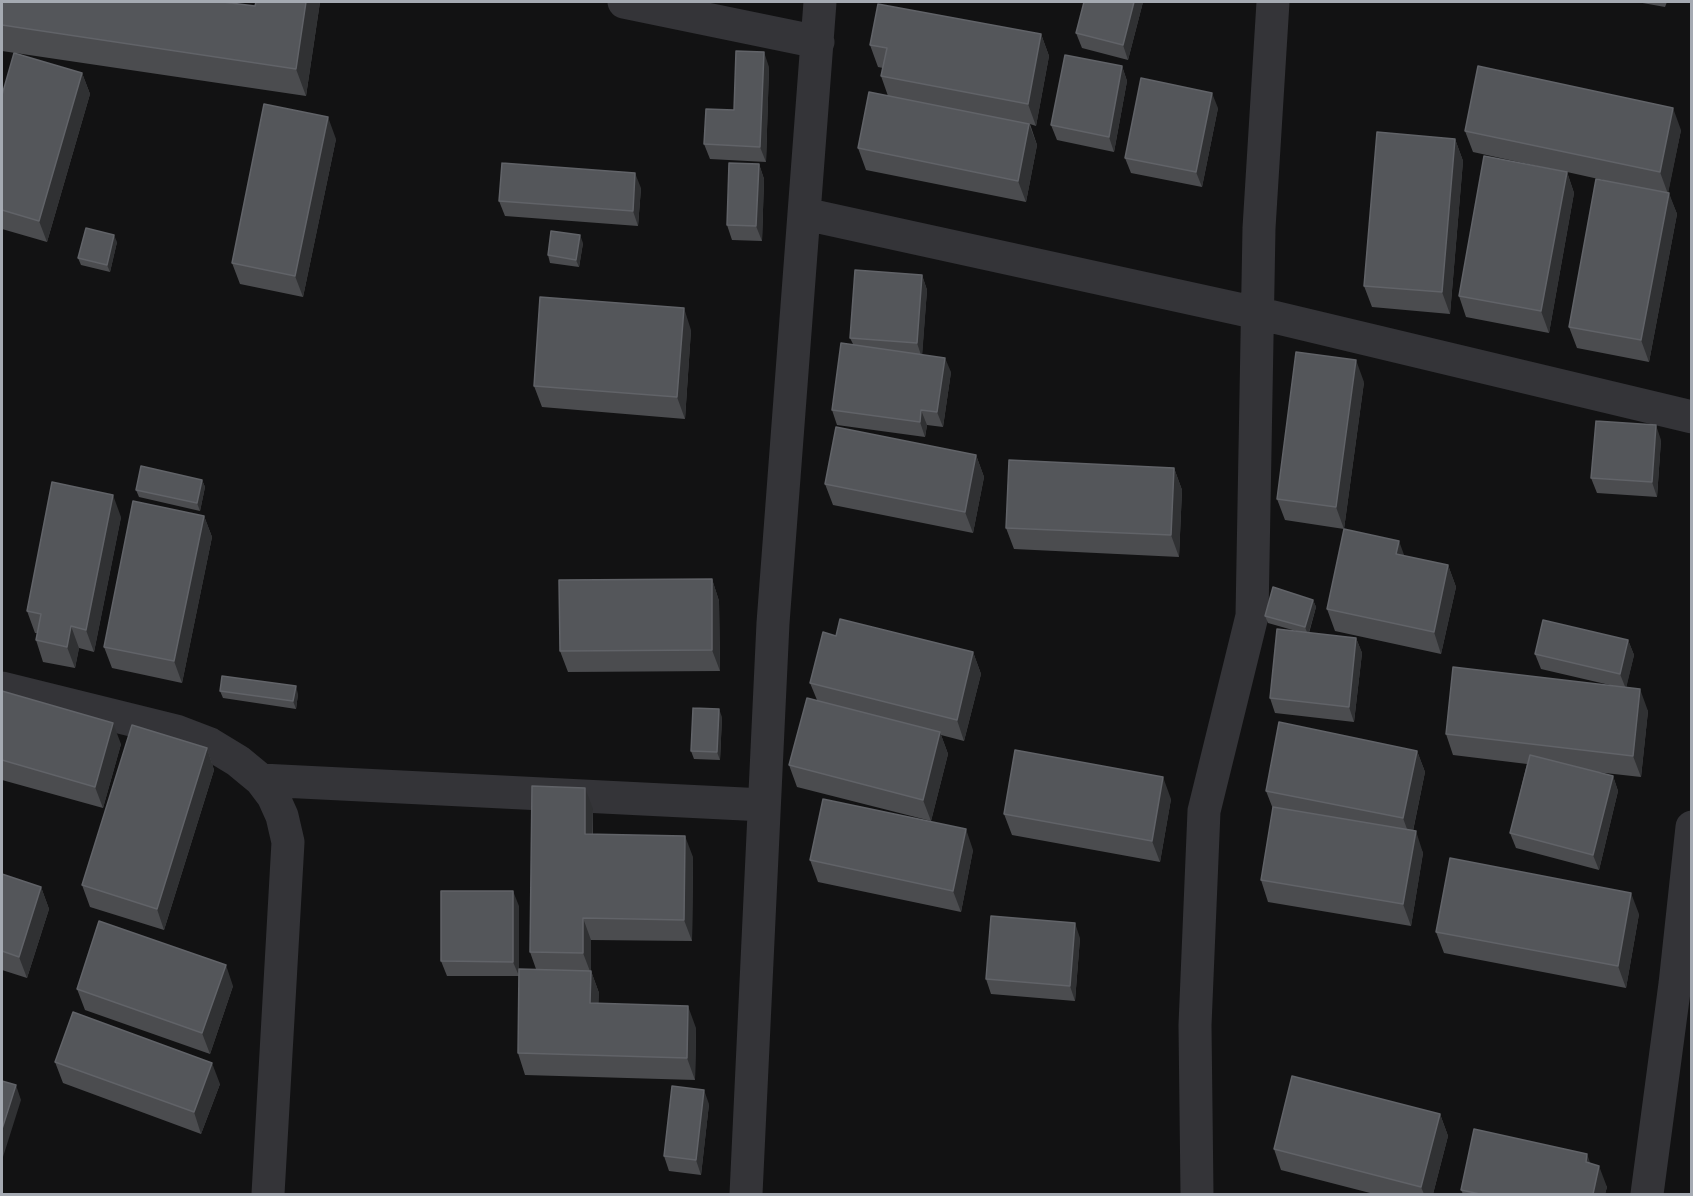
<!DOCTYPE html>
<style>
body{margin:0}
#map{position:relative;width:1693px;height:1196px;overflow:hidden;background:#121213;font-family:"Fira Sans",sans-serif}
canvas{display:block}
.frame{position:absolute;inset:0;border:3px solid #a5aab2;pointer-events:none}
</style>
<div id="map">
<canvas width="1693" height="1196"></canvas>
<div class="frame"></div>
</div>
<script>
const context = document.querySelector('canvas').getContext('2d');
context.lineJoin = 'round';
function shape(rows) {
  const path = new Path2D();
  for (const r of rows) {
    path.moveTo(r[0], r[1]);
    for (let i = 2; i < r.length; i += 2) path.lineTo(r[i], r[i + 1]);
  }
  return path;
}
function trace(path, color, width, dash) {
  context.strokeStyle = color;
  context.lineWidth = width;
  context.lineCap = dash ? 'butt' : 'round';
  context.setLineDash(dash || []);
  context.stroke(path);
}
function fillPath(path, color) {
  context.fillStyle = color;
  context.fill(path, 'evenodd');
}
trace(shape([
 [624,2,818,42],
 [805,214,1257,313,1692,417],
 [2,688,176,731,210,744,238,761,261,780,273,796,282,816,288,842,268,1194],
 [261,780,764,805],
 [746,1194,773,623,820,2],
 [1197,1194,1195,1025,1204,811,1252,616,1259,228,1273,2],
 [1647,1194,1675,984,1692,827]
]), '#343438', 33);
fillPath(shape([
 [2,2,255,6,256,2,320,2,306,96,2,51],
 [1143,2,1128,60,1082,48,1076,33],
 [1637,2,1667,2,1665,7],
 [1041,34,1049,56,1036,126,1030,124,1037,145,1026,202,866,170,858,148,888,96,881,76,883,68,878,67,870,45],
 [1122,66,1127,81,1114,152,1057,140,1051,125],
 [769,67,766,162,710,159,704,144,734,110],
 [82,73,90,94,47,242,2,229,2,95],
 [1218,108,1202,187,1131,173,1125,158],
 [1681,130,1668,192,1677,214,1649,362,1577,348,1569,327,1603,180,1567,172,1574,193,1549,333,1466,317,1459,296,1555,170,1473,152,1465,131],
 [336,139,303,297,240,284,232,263],
 [1455,139,1463,161,1450,314,1372,307,1364,286],
 [759,164,764,179,762,241,732,240,727,225],
 [641,188,638,226,505,216,499,201],
 [117,242,110,272,81,265,78,258],
 [583,243,579,267,550,263,548,255],
 [922,275,927,290,922,354,951,372,943,427,927,425,925,437,837,425,832,410,853,344,850,338],
 [691,330,685,419,542,407,534,386],
 [1364,382,1344,529,1285,520,1277,499],
 [1661,440,1657,497,1597,493,1591,478],
 [976,455,984,477,973,533,833,505,825,484],
 [1174,468,1182,490,1179,557,1014,549,1006,528],
 [202,480,205,487,200,511,139,497,136,490],
 [204,516,212,537,182,683,112,668,104,647],
 [121,517,94,652,79,648,75,668,43,662,36,640,37,633,35,633,27,611],
 [1405,556,1448,565,1456,587,1441,654,1335,631,1327,609],
 [712,579,719,601,720,671,568,672,560,651],
 [1313,600,1316,607,1309,633,1356,638,1362,653,1354,722,1275,713,1270,698,1296,631,1268,623,1265,616],
 [836,636,973,652,981,674,964,741,941,735,948,754,931,821,797,787,789,765,817,700,810,683],
 [1628,640,1634,655,1626,687,1648,711,1641,777,1596,772,1613,776,1618,791,1599,870,1516,848,1510,833,1527,764,1453,755,1446,734,1614,686,1541,669,1535,654],
 [2,691,121,744,103,808,2,780],
 [220,691,298,694,296,709,223,698],
 [722,717,720,760,694,759,691,751],
 [207,748,214,770,164,930,90,907,82,885],
 [1417,751,1425,772,1413,831,1423,853,1411,926,1268,902,1261,880,1273,809,1266,791],
 [1171,799,1160,862,1012,835,1004,814],
 [593,809,593,834,693,857,692,941,591,940,591,971,599,993,598,1003,696,1028,695,1080,525,1075,518,1053,536,969,530,952],
 [973,850,961,912,818,882,810,860],
 [2,874,41,887,49,909,27,978,2,970],
 [519,906,519,976,447,976,441,961],
 [1639,914,1626,988,1444,953,1436,932],
 [1080,938,1075,1001,991,994,986,979],
 [233,986,210,1054,85,1010,77,989],
 [55,1062,220,1084,201,1134,63,1083],
 [709,1104,701,1175,669,1171,664,1156],
 [1440,1114,1448,1136,1433,1194,1374,1194,1281,1170,1274,1149],
 [1591,1164,1607,1187,1605,1194,1463,1194,1461,1190]
]), '#4b4c4f');
fillPath(shape([
 [306,2,320,2,306,96,296,69],
 [1134,2,1143,2,1128,60,1123,45],
 [1041,34,1049,56,1036,126,1028,104],
 [764,52,769,67,766,162,760,147],
 [1122,66,1127,81,1114,152,1109,137],
 [82,73,90,94,47,242,39,221],
 [1212,93,1218,108,1202,187,1196,172],
 [1673,108,1681,130,1668,194,1660,172],
 [328,117,336,139,303,297,295,276],
 [1029,124,1037,145,1026,202,1018,181],
 [1455,139,1463,161,1450,314,1442,292],
 [759,164,764,179,762,241,756,226],
 [1567,172,1574,193,1549,333,1541,311],
 [635,173,641,188,638,226,633,211],
 [1669,193,1677,214,1649,362,1641,340],
 [114,235,117,242,110,272,107,265],
 [580,235,583,243,579,267,576,260],
 [922,275,927,290,922,358,917,343],
 [684,308,691,330,685,419,677,397],
 [945,358,951,372,943,427,937,412],
 [1356,360,1364,382,1344,529,1336,507],
 [921,410,927,425,925,437,920,422],
 [1656,425,1661,440,1657,497,1652,482],
 [976,455,984,477,973,533,965,512],
 [1174,468,1182,490,1179,557,1171,535],
 [202,480,205,487,200,511,197,503],
 [113,495,121,517,94,652,86,630],
 [204,516,212,537,182,683,174,661],
 [1399,541,1407,563,1396,554],
 [1448,565,1456,587,1441,654,1434,632],
 [712,579,719,601,720,671,712,650],
 [1313,600,1316,607,1308,635,1305,627],
 [71,626,79,648,75,668,67,647],
 [1356,638,1362,653,1354,722,1349,707],
 [1628,640,1634,655,1626,689,1620,674],
 [973,652,981,674,964,741,957,720],
 [296,686,298,694,296,709,293,701],
 [1640,689,1648,711,1641,777,1633,756],
 [719,709,722,717,720,760,717,752],
 [113,723,121,744,103,808,95,787],
 [940,732,948,754,931,821,923,800],
 [207,748,214,770,164,930,157,909],
 [1417,751,1425,772,1411,840,1403,818],
 [1613,776,1618,791,1599,870,1593,855],
 [1163,777,1171,799,1160,862,1152,841],
 [585,788,593,809,592,856,585,834],
 [966,829,973,850,961,912,953,891],
 [1416,831,1423,853,1411,926,1403,904],
 [685,836,693,857,692,941,684,920],
 [41,887,49,909,27,978,19,957],
 [513,891,519,906,519,976,513,962],
 [1631,893,1639,914,1626,988,1618,966],
 [583,918,591,940,591,971,599,993,598,1025,590,1003,591,974,583,953],
 [1075,923,1080,938,1075,1001,1070,986],
 [226,965,233,986,210,1054,202,1033],
 [688,1006,696,1028,695,1080,687,1058],
 [212,1063,220,1084,201,1134,194,1112],
 [16,1085,21,1100,3,1157,2,1153,2,1129],
 [704,1090,709,1104,701,1175,696,1160],
 [1440,1114,1448,1136,1433,1194,1424,1194,1421,1187],
 [1587,1154,1595,1176,1586,1162],
 [1599,1166,1607,1187,1605,1194,1593,1194]
]), '#303133');
const building = shape([
 [2,2,223,2,255,6,256,2,306,2,296,69,2,25,2,2],
 [1084,2,1134,2,1123,45,1076,33,1084,2],
 [878,4,1041,34,1028,104,881,76,887,48,870,45,878,4],
 [736,51,764,52,760,147,704,144,706,109,734,110,736,51],
 [14,53,82,73,39,221,2,210,2,95,14,53],
 [1065,55,1122,66,1109,137,1051,125,1065,55],
 [1478,66,1673,108,1660,172,1465,131,1478,66],
 [1141,78,1212,93,1196,172,1125,158,1141,78],
 [869,92,1029,124,1018,181,858,148,869,92],
 [264,104,328,117,295,276,232,263,264,104],
 [1377,132,1455,139,1442,292,1364,286,1377,132],
 [1484,156,1567,172,1541,311,1459,296,1484,156],
 [502,163,635,173,633,211,499,201,502,163],
 [729,163,759,164,756,226,727,225,729,163],
 [1596,179,1669,193,1641,340,1569,327,1596,179],
 [86,228,114,235,107,265,78,258,86,228],
 [551,231,580,235,576,260,548,255,551,231],
 [855,270,922,275,917,343,850,338,855,270],
 [540,297,684,308,677,397,534,386,540,297],
 [841,343,945,358,937,412,921,410,920,422,832,410,841,343],
 [1296,352,1356,360,1336,507,1277,499,1296,352],
 [1596,421,1656,425,1652,482,1591,478,1596,421],
 [836,427,976,455,965,512,825,484,836,427],
 [1009,460,1174,468,1171,535,1006,528,1009,460],
 [141,466,202,480,197,503,136,490,141,466],
 [52,482,113,495,86,630,71,626,67,647,36,640,41,614,27,611,52,482],
 [133,501,204,516,174,661,104,647,133,501],
 [1344,529,1399,541,1396,554,1448,565,1434,632,1327,609,1344,529],
 [712,579,712,650,560,651,559,580,712,579],
 [1273,587,1313,600,1305,627,1265,616,1273,587],
 [840,619,973,652,957,720,810,683,823,632,836,636,840,619],
 [1543,620,1628,640,1620,674,1535,654,1543,620],
 [1277,629,1356,638,1349,707,1270,698,1277,629],
 [1453,667,1640,689,1633,756,1446,734,1453,667],
 [222,676,296,686,293,701,220,691,222,676],
 [2,691,113,723,95,787,2,760,2,691],
 [807,698,940,732,923,800,789,765,807,698],
 [693,708,719,709,717,752,691,751,693,708],
 [1279,722,1417,751,1403,818,1266,791,1279,722],
 [132,725,207,748,157,909,82,885,132,725],
 [1015,750,1163,777,1152,841,1004,814,1015,750],
 [1530,755,1613,776,1593,855,1510,833,1530,755],
 [532,786,585,788,585,834,685,836,684,920,583,918,583,953,530,952,532,786],
 [823,799,966,829,953,891,810,860,823,799],
 [1273,807,1416,831,1403,904,1261,880,1273,807],
 [1450,858,1631,893,1618,966,1436,932,1450,858],
 [2,874,41,887,19,957,2,951,2,874],
 [441,891,513,891,513,962,441,961,441,891],
 [991,916,1075,923,1070,986,986,979,991,916],
 [99,921,226,965,202,1033,77,989,99,921],
 [519,969,591,971,590,1003,688,1006,687,1058,518,1053,519,969],
 [73,1012,212,1063,194,1112,55,1062,73,1012],
 [1292,1076,1440,1114,1421,1187,1274,1149,1292,1076],
 [2,1081,16,1085,2,1129,2,1081],
 [672,1086,704,1090,696,1160,664,1156,672,1086],
 [1474,1129,1587,1154,1586,1162,1599,1166,1593,1194,1480,1194,1461,1190,1474,1129]
]);
fillPath(building, '#54565a');
trace(building, '#616368', 1.5);
</script>
